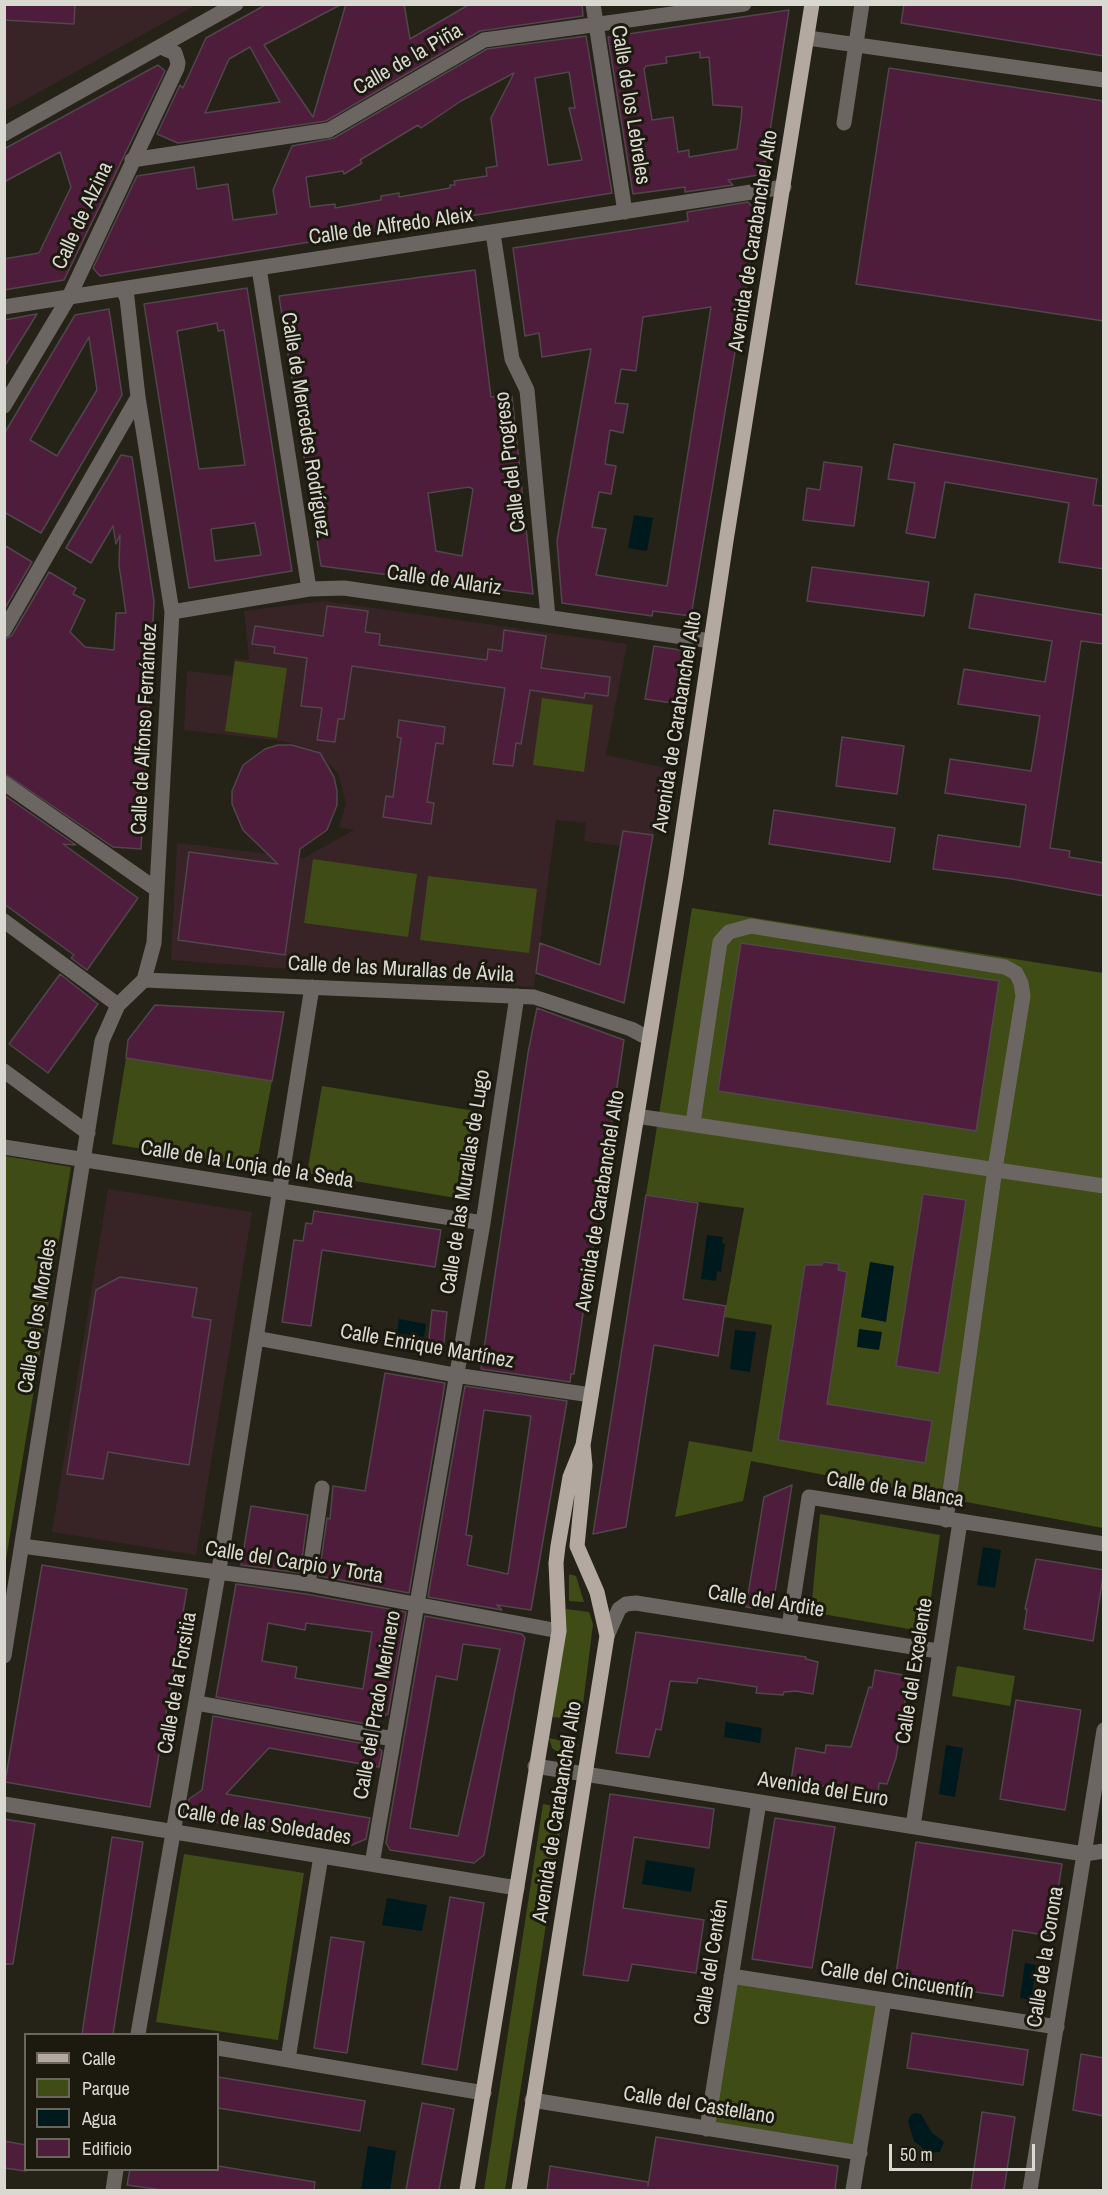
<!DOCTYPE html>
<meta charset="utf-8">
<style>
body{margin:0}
#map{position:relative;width:1108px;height:2195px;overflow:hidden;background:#252318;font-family:"Archivo Narrow",sans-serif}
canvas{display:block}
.frame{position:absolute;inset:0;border:6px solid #d9d8d1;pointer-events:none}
.legend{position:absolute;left:24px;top:2033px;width:195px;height:138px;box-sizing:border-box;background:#1c1a0f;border:2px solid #68665d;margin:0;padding:8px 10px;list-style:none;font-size:18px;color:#d9d8d1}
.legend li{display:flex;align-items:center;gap:12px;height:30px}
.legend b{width:30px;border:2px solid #68665d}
.scale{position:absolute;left:889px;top:2144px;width:146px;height:27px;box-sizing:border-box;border:3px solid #d9d8d1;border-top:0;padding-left:8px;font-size:18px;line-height:21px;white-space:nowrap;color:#d9d8d1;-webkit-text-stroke:4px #1c1a0f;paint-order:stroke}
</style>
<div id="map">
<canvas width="1108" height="2195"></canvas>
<div class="frame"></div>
<ul class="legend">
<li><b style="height:8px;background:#b3a9a0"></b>Calle</li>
<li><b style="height:16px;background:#3f4c16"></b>Parque</li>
<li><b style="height:16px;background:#00191d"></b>Agua</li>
<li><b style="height:16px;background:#4e1d3c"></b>Edificio</li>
</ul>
<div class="scale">50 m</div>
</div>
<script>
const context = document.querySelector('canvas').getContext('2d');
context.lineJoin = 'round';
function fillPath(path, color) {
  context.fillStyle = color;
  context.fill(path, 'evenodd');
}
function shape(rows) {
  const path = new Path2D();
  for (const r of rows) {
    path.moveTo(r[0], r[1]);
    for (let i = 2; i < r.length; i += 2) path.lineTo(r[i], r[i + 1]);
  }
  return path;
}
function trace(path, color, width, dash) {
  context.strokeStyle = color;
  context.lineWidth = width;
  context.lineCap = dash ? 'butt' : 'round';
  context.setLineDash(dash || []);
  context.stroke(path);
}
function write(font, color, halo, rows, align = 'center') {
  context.font = font + ' "Archivo Narrow",sans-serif';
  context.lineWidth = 6;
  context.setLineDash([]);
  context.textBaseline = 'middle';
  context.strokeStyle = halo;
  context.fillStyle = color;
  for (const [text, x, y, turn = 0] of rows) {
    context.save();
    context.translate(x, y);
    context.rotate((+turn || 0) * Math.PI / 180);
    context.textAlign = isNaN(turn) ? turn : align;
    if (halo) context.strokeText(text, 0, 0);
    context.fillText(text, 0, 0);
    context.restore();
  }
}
fillPath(shape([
 [5,5,196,5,5,111],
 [324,601,627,644,606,755,666,768,653,835,624,831,621,846,584,841,586,823,556,820,534,987,171,960,177,843,304,858,354,830,339,827,346,804,338,773,315,750,283,741,184,730,187,671,232,676,234,659,249,660,244,611],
 [108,1189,252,1212,196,1555,52,1532]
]), '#382426');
fillPath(shape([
 [235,661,287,668,277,738,225,731],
 [542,698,593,705,584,772,533,765],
 [313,859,417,874,408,937,304,923],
 [428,876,537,889,529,953,420,940],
 [692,908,1103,973,1103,1528,751,1461,743,1501,675,1517,689,1441,752,1452,772,1325,724,1317,744,1208,646,1195],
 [126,1058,272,1081,256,1167,112,1144],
 [322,1086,475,1111,462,1199,307,1173],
 [5,1156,71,1167,5,1565,4,1156],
 [820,1514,940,1535,926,1632,811,1612],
 [569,1574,576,1576,584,1602,569,1601],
 [566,1609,589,1612,593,1624,581,1720,552,1717,565,1636],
 [957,1666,1015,1676,1010,1706,952,1696],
 [549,1738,579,1745,572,1753,561,1754,552,1748],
 [543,1804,564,1808,505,2190,484,2190],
 [184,1854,304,1873,278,2040,156,2022],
 [731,1976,884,2000,860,2153,707,2129]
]), '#3f4c16');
fillPath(shape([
 [634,515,653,518,647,551,628,548],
 [707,1235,723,1237,722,1243,725,1244,721,1272,717,1271,716,1281,701,1279],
 [870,1262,894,1266,886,1322,861,1317],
 [399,1319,426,1324,424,1337,397,1333],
 [859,1329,882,1332,879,1350,857,1347],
 [735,1330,756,1332,750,1372,730,1369],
 [983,1547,1001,1550,995,1588,977,1585],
 [726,1722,762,1728,760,1743,724,1737],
 [946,1745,963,1748,955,1797,939,1794],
 [646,1860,695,1868,691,1892,642,1884],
 [387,1898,427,1905,422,1931,382,1925],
 [1025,1963,1036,1965,1031,2000,1020,1998],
 [915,2113,921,2114,932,2133,944,2142,940,2152,929,2153,914,2141,908,2122,910,2116],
 [368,2146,396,2151,390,2190,361,2190]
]), '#00191d');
const building = shape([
 [4,4,75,4,74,24,4,20,4,4],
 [267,4,342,4,264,45,313,117,346,4,404,4,410,39,470,4,582,4,583,16,480,31,326,121,178,143,157,134,180,85,183,88,206,38,267,4],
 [250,47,280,102,205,113,229,59,250,47],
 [904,4,1104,4,1104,56,901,23,904,4],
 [789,10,764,169,758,175,728,180,733,185,685,192,685,187,633,194,608,37,789,10],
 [700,52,700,58,709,57,713,105,742,107,741,120,737,149,689,157,689,150,678,152,673,117,652,120,644,69,646,66,667,63,666,57,700,52],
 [586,36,612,193,100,276,93,268,137,176,194,167,197,189,228,184,233,220,277,214,273,190,292,146,334,138,487,49,586,36],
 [569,72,575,108,569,108,582,160,548,165,535,78,569,72],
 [514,73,491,118,497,166,486,168,487,176,454,181,455,185,450,185,450,188,399,197,399,193,381,196,381,200,335,208,335,204,310,207,306,177,343,171,344,174,362,163,360,160,418,125,421,128,461,101,514,73],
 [158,65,165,71,64,280,4,290,4,259,39,253,71,187,60,152,4,182,4,149,158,65],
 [889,68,1104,101,1104,321,856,284,889,68],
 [748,202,758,214,691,616,653,611,652,616,562,603,557,541,591,349,542,357,539,333,525,336,513,248,688,221,687,212,748,202],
 [711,307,667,586,596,575,606,529,592,527,599,492,611,494,616,466,605,464,610,430,623,433,628,404,615,403,621,369,636,371,643,317,711,307],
 [475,270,491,397,512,396,533,594,321,566,279,296,475,270],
 [469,487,473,489,462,556,436,551,428,493,469,487],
 [247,288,292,571,189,588,144,304,247,288],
 [217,323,218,331,224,330,245,465,199,469,177,331,217,323],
 [255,523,261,555,215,561,211,529,255,523],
 [109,309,122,395,41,533,4,512,4,434,75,315,109,309],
 [89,337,97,390,57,456,30,440,89,337],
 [37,314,4,367,4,320,37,314],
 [894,444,1097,479,1093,505,1104,506,1104,569,1059,562,1069,503,945,482,935,538,906,533,915,483,888,479,894,444],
 [121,455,132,457,154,601,141,849,113,847,4,773,4,640,12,635,49,572,76,588,73,594,85,600,70,632,85,647,114,650,116,613,126,613,119,565,120,535,116,544,113,526,91,563,66,548,121,455],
 [824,462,862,467,854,526,803,520,807,488,820,490,824,462],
 [4,545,32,562,4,610,4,545],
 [812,567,929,582,924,616,807,601,812,567],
 [975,594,1104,615,1104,644,1081,641,1050,848,1070,851,1069,857,1104,863,1104,896,1012,879,933,869,938,835,1020,847,1026,805,945,793,950,759,1031,771,1040,716,958,704,964,669,1045,682,1052,641,969,628,975,594],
 [327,606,368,611,365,632,380,634,379,645,487,660,488,649,502,651,504,630,546,636,541,668,610,677,608,696,585,693,584,698,530,690,521,744,516,743,513,766,493,764,505,688,352,666,344,719,338,719,335,742,317,740,322,708,301,706,307,658,274,653,275,647,252,644,255,626,323,636,327,606],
 [654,646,687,651,679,704,645,699,654,646],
 [399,720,445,727,443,744,436,743,427,802,434,803,431,824,383,817,386,796,393,797,401,738,397,737,399,720],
 [842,737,904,746,897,794,836,786,842,737],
 [278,745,292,745,320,753,334,777,337,791,337,805,327,830,300,849,285,955,178,940,189,852,278,864,243,830,232,804,232,791,243,765,265,749,278,745],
 [4,795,76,845,63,844,138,898,87,970,71,958,74,955,4,904,4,795],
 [774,810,895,828,890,862,769,844,774,810],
 [623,831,653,835,624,1003,536,973,540,943,600,965,623,831],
 [741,943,999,981,976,1131,718,1091,741,943],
 [60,974,98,1004,48,1073,9,1044,60,974],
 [155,1005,284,1012,272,1081,126,1058,128,1040,155,1005],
 [537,1008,624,1040,574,1374,571,1374,570,1382,481,1369,528,1053,537,1008],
 [923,1194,966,1200,939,1373,896,1366,923,1194],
 [646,1195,698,1203,683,1299,726,1306,724,1317,718,1356,654,1345,626,1527,593,1534,646,1195],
 [314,1211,441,1230,435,1267,322,1250,311,1326,282,1322,294,1240,303,1241,306,1223,312,1224,314,1211],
 [823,1262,839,1264,838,1270,847,1272,827,1404,932,1421,925,1463,778,1440,805,1265,822,1265,823,1262],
 [120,1277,197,1288,192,1317,211,1320,189,1465,108,1452,103,1479,67,1474,96,1290,120,1277],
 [432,1310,447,1312,443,1351,428,1349,432,1310],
 [385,1373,445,1383,409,1593,319,1576,327,1518,330,1519,333,1486,365,1491,385,1373],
 [465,1386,567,1401,531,1610,497,1605,502,1610,428,1597,465,1386],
 [484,1410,531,1416,508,1574,467,1565,472,1536,466,1535,484,1410],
 [792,1485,772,1611,746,1607,764,1497,792,1485],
 [251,1506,308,1515,300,1573,241,1565,251,1506],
 [1036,1559,1104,1570,1093,1641,1024,1629,1027,1609,1025,1609,1036,1559],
 [42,1565,187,1589,150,1807,5,1782,42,1565],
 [236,1584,306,1594,406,1612,388,1714,366,1724,216,1697,236,1584],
 [268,1623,305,1630,306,1623,372,1632,363,1689,295,1678,297,1667,262,1661,268,1623],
 [425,1616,522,1634,525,1638,484,1855,474,1863,390,1850,386,1843,425,1616],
 [463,1644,500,1649,458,1836,410,1828,436,1676,457,1680,463,1644],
 [636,1632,806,1657,806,1659,818,1662,813,1694,796,1691,784,1692,783,1695,756,1693,757,1687,698,1678,697,1683,670,1681,661,1730,656,1729,649,1757,616,1753,636,1632],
 [875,1670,909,1676,896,1758,887,1784,879,1783,878,1795,791,1781,796,1748,825,1753,826,1745,851,1747,869,1687,872,1688,875,1670],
 [1016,1700,1081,1710,1065,1810,1000,1799,1016,1700],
 [213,1716,376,1746,382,1751,379,1767,269,1748,226,1794,370,1818,366,1839,352,1845,196,1819,187,1810,188,1806,189,1799,202,1790,213,1716],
 [610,1794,714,1809,709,1848,634,1837,623,1908,704,1920,696,1973,632,1964,628,1981,583,1975,610,1794],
 [775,1818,835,1827,812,1968,752,1959,775,1818],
 [4,1819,35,1824,13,1964,4,1964,4,1819],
 [112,1837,143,1842,113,2034,82,2034,112,1837],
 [916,1842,1062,1864,1051,1936,1013,1930,1003,1996,895,1980,916,1842],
 [450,1897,484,1903,457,2070,422,2064,450,1897],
 [331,1937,364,1942,347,2053,314,2048,331,1937],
 [912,2033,1028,2050,1023,2085,907,2068,912,2033],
 [1081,2054,1104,2058,1104,2116,1073,2110,1081,2054],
 [218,2077,365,2101,360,2131,218,2108,218,2077],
 [422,2103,454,2109,439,2190,406,2190,422,2103],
 [982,2112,1015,2117,1004,2190,971,2190,982,2112],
 [656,2137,838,2166,835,2190,547,2190,550,2166,648,2182,648,2186,656,2137],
 [4,2141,26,2145,26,2171,4,2168,4,2141],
 [218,2166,315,2182,314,2190,162,2190,127,2185,130,2169,218,2169,218,2166]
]);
fillPath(building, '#4e1d3c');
trace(building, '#52454c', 1.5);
trace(shape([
 [593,4,625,212],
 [808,38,1104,80],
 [844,123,862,4],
 [4,134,236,4],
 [132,160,329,130,484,40,744,4],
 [493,233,512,359,527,390,548,617],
 [259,268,309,589],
 [4,307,784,187],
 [4,406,69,297,177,68,178,63,175,53,161,47],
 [172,612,309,589,344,588,711,641],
 [4,630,138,397],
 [4,783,156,889],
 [4,921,118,1005],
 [144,980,534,997,631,1029,648,1038],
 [4,1071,88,1133],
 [636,1116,1104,1186],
 [693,1123,720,942,729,932,751,926,1005,967,1016,973,1021,983,1023,996,995,1169,946,1520],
 [4,1147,483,1223],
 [256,1338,455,1375,591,1395],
 [22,1546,308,1584,559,1631],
 [308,1584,322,1488],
 [789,1627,809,1497,1104,1544],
 [607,1636,619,1609,626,1604,636,1603,938,1651],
 [4,1656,102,1041,118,1005,144,980,154,943,172,612,138,397,127,298,122,289],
 [197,1703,393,1739],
 [535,1766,1084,1854,1104,1851],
 [4,1804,517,1888],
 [913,1826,960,1522],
 [372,1864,483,1223,517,996],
 [731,1976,1057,2027],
 [138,2034,223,1546,312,987],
 [218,2048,484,2093],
 [288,2059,321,1856],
 [532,2100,860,2153],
 [707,2129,759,1802],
 [113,2190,116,2170],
 [853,2190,884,2000],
 [1030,2190,1104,1730]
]), '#6b6662', 15);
trace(shape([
 [467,2190,559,1631,556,1563,558,1546,570,1477,583,1445],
 [519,2190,607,1636,597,1592,577,1546,585,1466,583,1445,676,876,726,541,812,4]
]), '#b3a9a0', 15);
write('21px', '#d9d8d1', '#1c1a0f', [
 ["Calle de la Piña",408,60,-30],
 ["Calle de los Lebreles",630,105,81],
 ["Calle de Alzina",83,216,-65],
 ["Calle de Alfredo Aleix",391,227,-8],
 ["Avenida de Carabanchel Alto",754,241,-81],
 ["Calle de Mercedes Rodríguez",305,425,81],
 ["Calle del Progreso",511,462,-97],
 ["Calle de Allariz",444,581,8],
 ["Avenida de Carabanchel Alto",678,722,-81],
 ["Calle de Alfonso Fernández",145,729,-87],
 ["Calle de las Murallas de Ávila",401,970,3],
 ["Calle de la Lonja de la Seda",247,1165,9],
 ["Calle de las Murallas de Lugo",466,1182,-81],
 ["Avenida de Carabanchel Alto",601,1201,-81],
 ["Calle de los Morales",38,1316,-81],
 ["Calle Enrique Martínez",427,1347,10],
 ["Calle de la Blanca",895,1490,9],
 ["Calle del Carpio y Torta",294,1563,9],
 ["Calle del Ardite",766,1602,9],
 ["Calle del Excelente",915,1671,-81],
 ["Calle de la Forsitia",178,1683,-80],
 ["Calle del Prado Merinero",378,1705,-80],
 ["Avenida del Euro",823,1790,9],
 ["Avenida de Carabanchel Alto",558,1812,-81],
 ["Calle de las Soledades",264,1825,9],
 ["Calle de la Corona",1046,1957,-81],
 ["Calle del Centén",712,1962,-81],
 ["Calle del Cincuentín",897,1981,9],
 ["Calle del Castellano",699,2106,9]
]);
</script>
